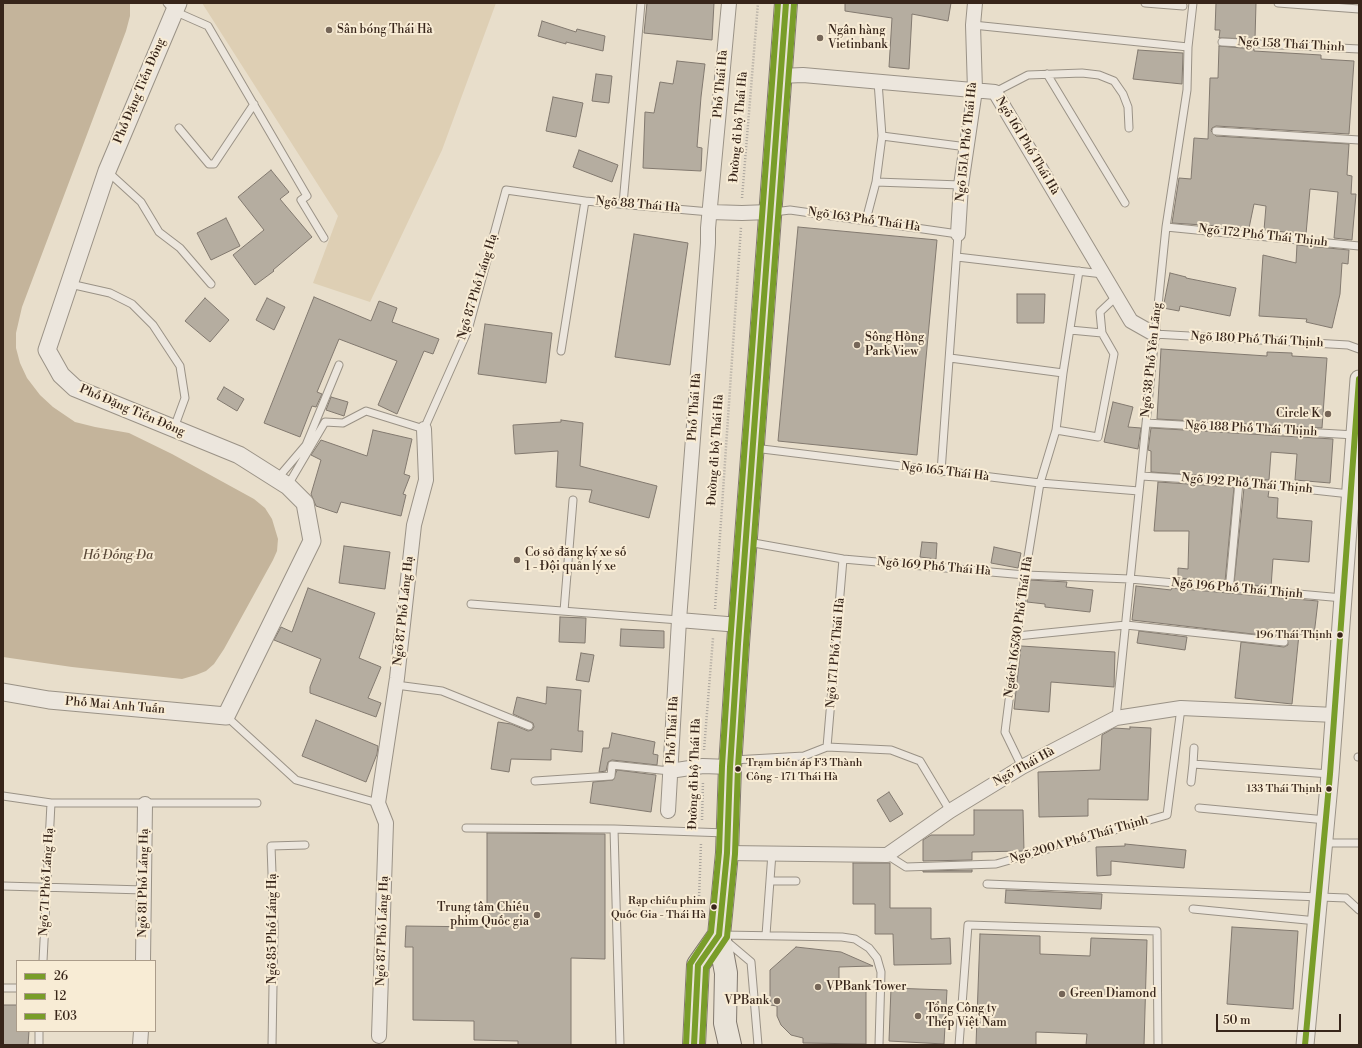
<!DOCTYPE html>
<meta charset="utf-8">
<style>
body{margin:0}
#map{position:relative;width:1362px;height:1048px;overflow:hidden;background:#e8decb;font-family:"Libre Bodoni",serif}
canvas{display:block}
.frame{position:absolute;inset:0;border:4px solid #37251a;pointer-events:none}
.legend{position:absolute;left:16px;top:960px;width:140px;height:72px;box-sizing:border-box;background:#f8ecd5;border:1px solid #ab9c8a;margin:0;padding:5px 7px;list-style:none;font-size:12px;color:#37251a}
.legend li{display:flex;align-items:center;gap:8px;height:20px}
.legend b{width:20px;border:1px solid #ab9c8a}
.scale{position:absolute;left:1216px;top:1014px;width:125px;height:18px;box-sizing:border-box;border:2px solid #37251a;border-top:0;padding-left:5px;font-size:12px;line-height:14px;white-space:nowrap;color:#37251a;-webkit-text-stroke:3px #f8ecd5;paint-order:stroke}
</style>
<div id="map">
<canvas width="1362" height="1048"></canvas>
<div class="frame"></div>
<ul class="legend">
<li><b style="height:5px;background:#799d29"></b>26</li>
<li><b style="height:5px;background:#799d29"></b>12</li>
<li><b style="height:5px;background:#799d29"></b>E03</li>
</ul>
<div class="scale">50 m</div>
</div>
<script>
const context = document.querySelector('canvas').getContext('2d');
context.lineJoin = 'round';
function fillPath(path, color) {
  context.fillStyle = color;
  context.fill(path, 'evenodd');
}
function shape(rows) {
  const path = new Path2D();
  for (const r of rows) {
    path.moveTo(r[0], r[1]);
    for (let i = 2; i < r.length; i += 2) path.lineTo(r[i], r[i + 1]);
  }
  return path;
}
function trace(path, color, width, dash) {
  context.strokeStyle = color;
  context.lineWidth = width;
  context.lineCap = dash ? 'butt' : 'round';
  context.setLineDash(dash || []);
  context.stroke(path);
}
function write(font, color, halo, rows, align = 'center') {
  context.font = font + ' "Libre Bodoni",serif';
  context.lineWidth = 4;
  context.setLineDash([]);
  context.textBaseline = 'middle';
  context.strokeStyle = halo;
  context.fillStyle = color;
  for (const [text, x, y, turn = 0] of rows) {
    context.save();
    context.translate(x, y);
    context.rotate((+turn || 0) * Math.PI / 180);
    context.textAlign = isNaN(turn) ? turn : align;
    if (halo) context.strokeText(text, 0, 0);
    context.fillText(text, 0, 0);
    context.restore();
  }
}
fillPath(shape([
 [202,3,496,3,442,150,370,302,313,283,338,216]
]), '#decfb4');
fillPath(shape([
 [3,3,130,3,130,16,126,31,22,307,16,333,16,348,20,363,27,378,40,395,53,407,75,422,95,427,129,433,172,454,254,499,265,508,272,519,278,539,277,551,273,560,224,649,214,664,206,671,196,675,182,679,72,667,3,657]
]), '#c4b49b');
const building = shape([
 [647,3,714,3,712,40,644,33,647,3],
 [845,3,951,3,948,21,912,14,909,69,889,67,892,18,845,11,845,3],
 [1216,3,1256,3,1255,39,1219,38,1220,30,1215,30,1216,3],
 [542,21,576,32,577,29,605,36,603,51,566,42,566,44,538,36,542,21],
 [1219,46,1254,49,1254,51,1321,55,1321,59,1354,61,1349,134,1216,126,1212,128,1211,131,1216,136,1349,144,1347,175,1352,176,1351,194,1356,194,1352,240,1334,238,1338,192,1310,189,1306,234,1264,230,1266,206,1254,204,1249,228,1172,223,1179,178,1191,179,1194,138,1208,139,1210,78,1218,78,1219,46],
 [1138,50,1183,53,1182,84,1133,79,1138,50],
 [677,61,705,64,701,97,697,147,702,148,701,171,643,168,645,112,654,113,660,82,673,84,677,61],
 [596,74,612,76,609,103,592,101,596,74],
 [553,97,583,103,576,137,546,131,553,97],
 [579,150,618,165,612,182,573,167,579,150],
 [271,170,289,192,280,199,312,237,273,270,274,271,255,285,233,255,264,230,238,197,271,170],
 [226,218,240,246,211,260,197,233,226,218],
 [798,227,937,240,917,455,778,441,798,227],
 [634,234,688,243,670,365,615,357,634,234],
 [1297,245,1349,250,1348,264,1342,263,1340,294,1332,328,1306,322,1307,319,1259,316,1263,255,1296,263,1297,245],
 [1170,273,1186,277,1186,278,1236,288,1230,316,1180,306,1179,311,1163,308,1170,273],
 [1017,294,1045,294,1044,323,1017,323,1017,294],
 [314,297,371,321,379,301,397,308,392,322,439,339,433,354,424,351,397,414,378,405,397,361,339,339,317,392,322,394,316,407,312,406,300,437,264,423,314,297],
 [205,298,229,320,210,342,185,321,205,298],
 [267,298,285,307,274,330,256,320,267,298],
 [485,324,552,333,546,383,478,374,485,324],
 [1161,349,1267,356,1267,352,1292,353,1292,356,1327,358,1322,428,1157,419,1161,349],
 [224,387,244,399,237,411,217,399,224,387],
 [331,397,348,402,344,416,326,410,331,397],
 [1113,402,1133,407,1128,427,1141,428,1138,449,1104,442,1113,402],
 [561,420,583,423,580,466,657,486,649,518,589,502,592,490,556,487,558,451,515,454,513,425,561,422,561,420],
 [1151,428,1333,439,1330,483,1295,480,1297,454,1271,452,1269,480,1151,472,1151,451,1148,450,1151,428],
 [373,430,412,439,404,474,410,476,403,494,406,495,401,516,341,502,337,513,316,506,311,494,321,460,311,455,321,440,367,456,373,430],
 [1158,482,1234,487,1225,582,1178,578,1178,568,1188,569,1189,531,1154,531,1158,482],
 [1244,488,1269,490,1268,497,1278,498,1277,518,1312,521,1309,562,1273,559,1271,587,1234,583,1244,488],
 [922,542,937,543,936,559,920,557,922,542],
 [344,546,390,552,385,589,339,583,344,546],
 [994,547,1021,553,1018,568,991,563,994,547],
 [1029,580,1067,582,1066,587,1093,590,1090,612,1045,607,1045,604,1027,602,1029,580],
 [1136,586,1171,590,1172,588,1318,601,1314,635,1299,634,1292,704,1235,698,1241,642,1284,647,1288,645,1287,638,1132,620,1136,586],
 [308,588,375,613,359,658,381,667,368,698,381,703,376,717,310,693,310,687,321,659,274,640,281,627,292,632,308,588],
 [560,617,586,618,585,643,559,642,560,617],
 [621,629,664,631,664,648,620,646,621,629],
 [1139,631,1187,637,1185,650,1137,643,1139,631],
 [1021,646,1115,652,1114,687,1051,682,1049,712,1014,709,1021,646],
 [581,653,594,655,589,682,576,680,581,653],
 [547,687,581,690,578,731,583,731,582,752,551,749,551,760,511,759,509,772,491,769,498,722,511,724,528,731,532,730,534,727,533,723,513,714,517,697,546,704,547,687],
 [316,720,378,746,377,754,366,782,302,756,316,720],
 [1130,727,1151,728,1148,800,1088,799,1088,816,1039,817,1038,772,1100,770,1102,735,1114,728,1130,729,1130,727],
 [612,733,655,742,653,754,658,755,657,765,612,760,608,762,606,771,599,772,603,748,609,748,612,733],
 [617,770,656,775,651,812,590,803,593,782,613,780,617,770],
 [889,792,903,814,890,822,877,800,889,792],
 [974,810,1023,810,1024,851,972,852,972,860,923,861,923,840,931,835,974,835,974,810],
 [487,833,605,834,605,959,571,958,571,1045,518,1045,518,1041,474,1040,474,1021,413,1020,413,947,405,947,406,926,487,927,487,833],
 [1125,844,1186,850,1184,868,1111,861,1111,875,1097,876,1096,847,1125,846,1125,844],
 [853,863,890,863,890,908,931,908,931,939,950,938,951,964,894,965,893,934,875,934,875,904,853,904,853,863],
 [972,870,972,872,923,872,923,871,972,870],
 [1006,890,1102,894,1101,909,1005,903,1006,890],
 [1232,927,1298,931,1293,1009,1227,1004,1232,927],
 [980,934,1040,936,1040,954,1090,956,1091,938,1147,940,1144,1045,1086,1045,1087,1034,1036,1032,1036,1045,976,1045,980,934],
 [796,947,841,952,873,966,839,967,839,985,866,986,866,1044,803,1043,803,1038,791,1035,781,1025,777,1016,777,1006,770,1005,770,970,796,947],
 [891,988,947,990,944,1044,889,1041,891,988],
 [3,1005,17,1005,17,1031,29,1031,28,1045,3,1045,3,1005]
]);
fillPath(building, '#b5ada0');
trace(building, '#82796f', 1);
const service = shape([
 [167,3,174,11,208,26,307,196,301,200,324,238],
 [1145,3,1183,6],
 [1278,3,1359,9],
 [973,25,1188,47],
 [1222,42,1359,49],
 [1047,74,1125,203],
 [995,92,1028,75,1082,73,1099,75,1114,81,1123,94,1128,107,1129,128],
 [179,128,209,164,214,164,254,104],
 [1216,131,1359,140],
 [882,136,967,147],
 [107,171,141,202,159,232,180,248,211,284],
 [876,182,961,185],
 [623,204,641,3],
 [774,212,790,210,958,234,941,472],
 [866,220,876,182,882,136,878,82],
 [1166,227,1359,246],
 [957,257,1103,274],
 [70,284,110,293,132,304,153,325,180,366,185,398,174,428],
 [1102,333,1100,312,1117,296],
 [1154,334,1348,345,1359,349],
 [561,351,585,201],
 [950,358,1063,373],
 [1146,423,1355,435],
 [1056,430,1098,437,1114,354,1102,333,1070,330],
 [754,448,1040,483,1139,491],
 [1141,476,1239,482,1350,494],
 [277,479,306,445,339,365],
 [288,485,325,422,343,423,366,411,424,429,468,330,506,190,585,201,710,212],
 [748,542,843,559,1025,575,1130,579,1343,598],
 [1230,581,1239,482],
 [471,604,679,620],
 [564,611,573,500],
 [1017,636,1126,625,1284,642],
 [396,685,442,691,529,726],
 [226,716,296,780,378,803],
 [1116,718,1166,227,1187,90,1188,47,1193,3],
 [827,747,843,559],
 [1358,757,1359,757],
 [733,760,804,756,827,747,891,750,920,761,950,811],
 [1193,764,1194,748],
 [1022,767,1005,732,1006,724,1025,575,1040,483,1056,430,1063,373,1079,271],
 [535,781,611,776,612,765,670,771],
 [1191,782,1193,764,1330,774],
 [3,796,51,803,257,803],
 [1199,808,1326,820],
 [466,828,614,829,726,833],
 [614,829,620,1045],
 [1324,843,1359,843],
 [887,855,906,867,996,864,1167,815,1181,708],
 [770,881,796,881],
 [987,884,1346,898,1359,910],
 [3,886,144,890],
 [1193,909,1317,921],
 [722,935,842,937,855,939,869,948,877,958,881,972,879,1045],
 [766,935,772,853],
 [725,940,751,962,758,1045],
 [43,961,51,803],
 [3,988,17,988],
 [39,1045,39,1031],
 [272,1045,274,927,271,846,305,845],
 [959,1045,968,925,1157,931,1158,1045]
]);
const minor = shape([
 [780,76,803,75,995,92,1131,321,1154,334],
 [710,212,742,213,769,212],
 [958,234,961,185,975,90,973,25,975,3],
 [679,620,739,625],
 [670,771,703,766,730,767],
 [668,811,679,620,708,243,708,228,729,3],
 [727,853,887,855,950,811,1022,767,1116,718,1181,708,1335,715],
 [143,961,145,804],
 [379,1036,386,823,378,803,397,678,414,525,426,480,424,429],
 [140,1045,141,1031]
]);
const tertiary = shape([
 [3,692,49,700,226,716,312,541,305,503,288,486,239,455,75,388,61,375,47,350,107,171,178,3],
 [1305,1045,1330,774,1359,379]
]);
const primary = shape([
 [694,1045,698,965,719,935],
 [730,1045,725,1023,726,973,719,935,727,853,730,767,738,644,786,3]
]);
trace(service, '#9a9286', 9);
trace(minor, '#9a9286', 16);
trace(tertiary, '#9a9286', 19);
trace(primary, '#82796f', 24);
trace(shape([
 [742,198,758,3],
 [715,609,741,227],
 [704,750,713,638],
 [702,820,703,781],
 [699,899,701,843]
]), '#aba59d', 2.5, [1, 2]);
trace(service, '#ece6dd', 7);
trace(minor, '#ece6dd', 14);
trace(tertiary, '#ece6dd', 17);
trace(primary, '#e9e3d8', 22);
trace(shape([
 [694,1045,698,965,719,935,727,853,730,767,738,644,786,3]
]), '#799d29', 6);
trace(shape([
 [702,1045,706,968,727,937,735,854,738,767,746,645,794,4]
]), '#799d29', 6);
trace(shape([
 [686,1045,690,964,711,932,719,852,722,766,730,643,778,3]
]), '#799d29', 6);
trace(shape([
 [1305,1045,1330,774,1359,379]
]), '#799d29', 6);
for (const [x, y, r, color] of [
 [329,30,4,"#756658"],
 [820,38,4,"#756658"],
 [857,345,4,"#756658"],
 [1328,414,4,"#756658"],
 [517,560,4,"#756658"],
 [1340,635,3.5,"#37251a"],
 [738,769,3.5,"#37251a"],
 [1329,789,3.5,"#37251a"],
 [714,907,3.5,"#37251a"],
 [537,915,4,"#756658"],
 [818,987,4,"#756658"],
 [1062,994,4,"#756658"],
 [777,1001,4,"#756658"],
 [918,1016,4,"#756658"]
]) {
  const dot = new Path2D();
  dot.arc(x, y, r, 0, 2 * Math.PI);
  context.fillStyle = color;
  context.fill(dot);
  trace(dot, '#f8ecd5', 1.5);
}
write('11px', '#37251a', '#f8ecd5', [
 ["196 Thái Thịnh",1332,635],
 ["Trạm biến áp F3 Thành",746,763,"left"],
 ["Công - 171 Thái Hà",746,777,"left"],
 ["133 Thái Thịnh",1322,789],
 ["Rạp chiếu phim",706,901],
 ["Quốc Gia - Thái Hà",706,915]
], 'right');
write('12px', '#37251a', '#f8ecd5', [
 ["Sân bóng Thái Hà",337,30],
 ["Ngân hàng",828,31],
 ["Vietinbank",828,45],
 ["Sông Hồng",865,338],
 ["Park View",865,352],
 ["Circle K",1320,414,"right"],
 ["Cơ sở đăng ký xe số",525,553],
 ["1 - Đội quản lý xe",525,567],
 ["Trung tâm Chiếu",529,908,"right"],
 ["phim Quốc gia",529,922,"right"],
 ["VPBank Tower",826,987],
 ["Green Diamond",1070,994],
 ["VPBank",769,1001,"right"],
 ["Tổng Công ty",926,1009],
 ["Thép Việt Nam",926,1023]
], 'left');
write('12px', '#37251a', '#f8ecd5', [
 ["Ngõ 158 Thái Thịnh",1291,45,3],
 ["Phố Thái Hà",721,84,-85],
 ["Phố Đặng Tiến Đông",140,91,-67],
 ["Đường đi bộ Thái Hà",739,127,-85],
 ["Ngõ 151A Phố Thái Hà",967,142,-84],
 ["Ngõ 161 Phố Thái Hà",1027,146,59],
 ["Ngõ 88 Thái Hà",638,205,5],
 ["Ngõ 163 Phố Thái Hà",864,220,8],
 ["Ngõ 172 Phố Thái Thịnh",1263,236,6],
 ["Ngõ 87 Phố Láng Hạ",478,287,-73],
 ["Ngõ 180 Phố Thái Thịnh",1257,340,3],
 ["Ngõ 38 Phố Yên Lãng",1152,360,-84],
 ["Phố Thái Hà",695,407,-86],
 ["Phố Đặng Tiến Đông",132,411,23],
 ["Ngõ 188 Phố Thái Thịnh",1251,429,3],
 ["Đường đi bộ Thái Hà",716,450,-86],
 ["Ngõ 165 Thái Hà",945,472,7],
 ["Ngõ 192 Phố Thái Thịnh",1247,484,5],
 ["Ngõ 169 Phố Thái Hà",934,567,5],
 ["Ngõ 196 Phố Thái Thịnh",1237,589,5],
 ["Ngõ 87 Phố Láng Hạ",404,611,-84],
 ["Ngách 165/30 Phố Thái Hà",1019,627,-82],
 ["Ngõ 171 Phố Thái Hà",836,653,-85],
 ["Phố Mai Anh Tuấn",115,706,5],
 ["Phố Thái Hà",673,730,-87],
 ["Ngõ Thái Hà",1024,767,-29],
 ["Đường đi bộ Thái Hà",695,774,-88],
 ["Ngõ 200A Phố Thái Thịnh",1079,840,-16],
 ["Ngõ 71 Phố Láng Hạ",47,882,-87],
 ["Ngõ 81 Phố Láng Hạ",144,883,-89],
 ["Ngõ 85 Phố Láng Hạ",273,929,-90],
 ["Ngõ 87 Phố Láng Hạ",383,931,-88]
]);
write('italic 13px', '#5c4a3a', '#f8ecd5', [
 ["Hố Đống Đa",118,556]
]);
</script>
